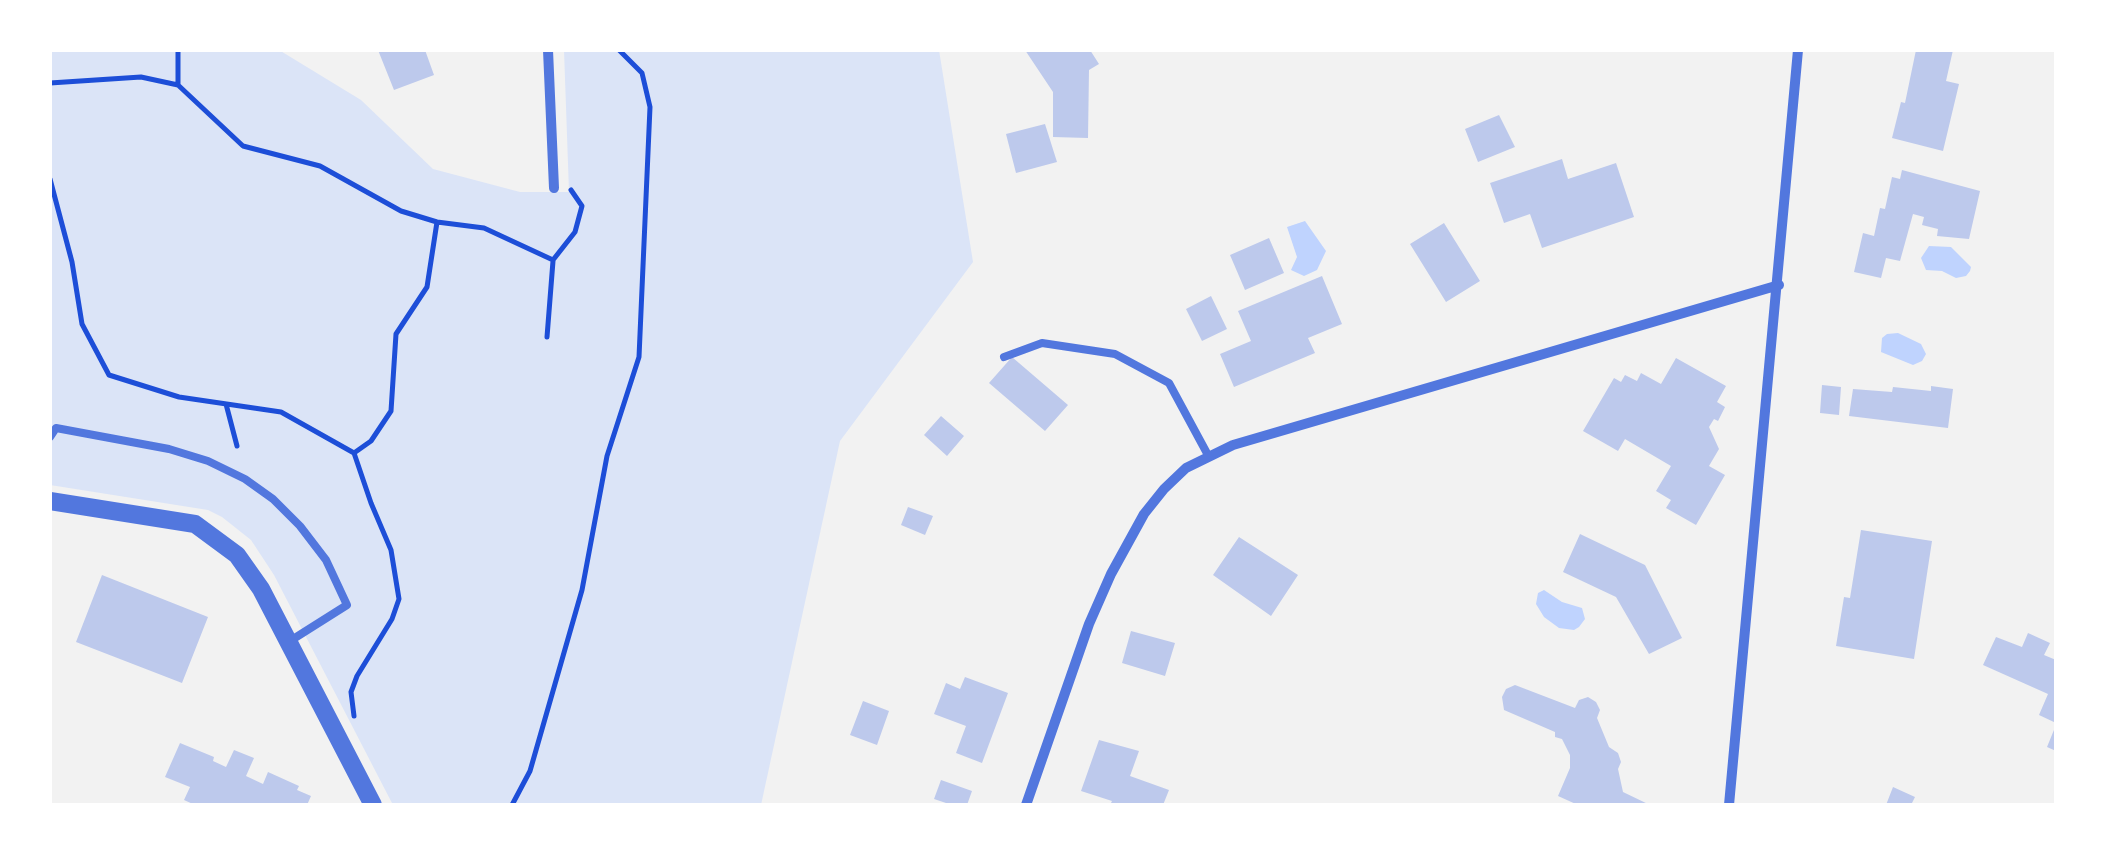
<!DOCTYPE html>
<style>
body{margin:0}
#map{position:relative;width:2106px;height:855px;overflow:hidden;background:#f2f2f2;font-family:Jost,sans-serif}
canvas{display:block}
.frame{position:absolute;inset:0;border:52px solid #fff;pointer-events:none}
</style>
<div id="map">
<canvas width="2106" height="855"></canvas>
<div class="frame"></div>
</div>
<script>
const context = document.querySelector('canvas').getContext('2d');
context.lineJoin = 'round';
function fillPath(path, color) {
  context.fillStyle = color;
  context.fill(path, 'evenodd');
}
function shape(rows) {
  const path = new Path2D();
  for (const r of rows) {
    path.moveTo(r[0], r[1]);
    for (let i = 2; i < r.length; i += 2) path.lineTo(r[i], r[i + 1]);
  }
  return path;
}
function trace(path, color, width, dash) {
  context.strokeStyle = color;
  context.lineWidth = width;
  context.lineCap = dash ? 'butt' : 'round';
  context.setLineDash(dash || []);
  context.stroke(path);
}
fillPath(shape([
 [50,50,279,50,361,100,433,169,520,192,569,192,564,50,939,50,973,262,840,441,761,805,393,805,274,575,251,540,222,517,208,510,50,485]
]), '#dbe4f7');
fillPath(shape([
 [1305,221,1326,251,1317,270,1304,276,1291,270,1297,257,1287,227],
 [1929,246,1951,247,1971,267,1970,271,1966,276,1956,278,1942,271,1926,270,1921,258],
 [1898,333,1921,344,1926,354,1922,361,1913,365,1881,352,1882,338,1887,334],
 [1544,590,1562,602,1582,608,1585,619,1579,627,1574,630,1559,628,1544,617,1536,604,1538,593]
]), '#bfd3fe');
fillPath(shape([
 [378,50,425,50,434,75,394,90],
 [1025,50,1090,50,1099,64,1089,70,1088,138,1053,137,1053,92],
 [1916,50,1953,50,1946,81,1959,84,1943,151,1892,138,1901,102,1905,103],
 [1499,115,1515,147,1478,162,1465,129],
 [1045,124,1057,162,1016,173,1006,134],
 [1562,159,1568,179,1616,163,1634,217,1542,248,1530,214,1504,223,1490,183],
 [1902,170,1980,191,1969,239,1937,236,1938,229,1922,225,1924,217,1913,214,1900,261,1886,258,1881,278,1854,272,1863,233,1874,236,1880,208,1885,209,1892,177,1900,179],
 [1444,223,1480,281,1446,302,1410,244],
 [1269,238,1284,273,1245,290,1230,255],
 [1322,276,1342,324,1308,338,1315,353,1234,387,1220,354,1251,341,1238,311],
 [1211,296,1227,329,1202,341,1186,309],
 [1012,357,1068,405,1045,431,989,383],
 [1676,358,1726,386,1717,402,1725,407,1718,421,1714,419,1709,427,1719,449,1709,466,1725,475,1696,525,1666,508,1671,500,1656,491,1671,466,1625,439,1618,451,1583,431,1614,378,1621,382,1625,375,1637,381,1641,373,1661,384],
 [1822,385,1841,387,1839,415,1820,413],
 [1931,386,1953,389,1948,428,1849,416,1853,389,1892,392,1893,387,1931,391],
 [941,416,964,436,947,456,924,435],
 [908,507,933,516,925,535,901,525],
 [1861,530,1932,541,1914,659,1836,646,1844,597,1850,598],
 [1580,534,1645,565,1682,638,1649,654,1616,597,1563,572],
 [1239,537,1298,575,1271,616,1213,575],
 [102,575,208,617,182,683,76,642],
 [1131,631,1175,643,1165,676,1122,663],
 [2028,633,2050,643,2044,655,2056,660,2056,723,2039,715,2048,694,1983,665,1996,637,2022,647],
 [965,677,1008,693,982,763,956,753,966,726,934,714,946,683,960,689],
 [1515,685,1575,708,1579,700,1588,697,1596,702,1600,710,1597,718,1609,747,1618,753,1621,762,1618,769,1623,792,1650,805,1578,805,1558,796,1570,768,1570,755,1562,739,1555,737,1555,732,1504,710,1502,697,1506,689],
 [863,701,889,711,877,745,850,735],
 [2056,725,2056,751,2047,747],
 [1099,740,1139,751,1130,776,1169,790,1163,805,1110,805,1112,801,1081,791],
 [180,743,214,757,213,761,226,767,234,750,254,758,246,776,263,784,268,772,299,786,297,790,311,796,307,805,195,805,184,800,190,787,165,777],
 [941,780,972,791,967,805,952,805,934,799],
 [1893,787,1915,797,1911,805,1886,805]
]), '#bdc9ec');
trace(shape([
 [50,83,141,77,178,85,243,146,320,166,401,211,437,222,484,228,553,260,575,232,582,206,571,190],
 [178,85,178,50],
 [50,179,72,262,82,324,109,375,179,397,281,412,354,453,371,441,391,411,396,334,427,287,437,222],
 [547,337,553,261],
 [226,404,237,446],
 [354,716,351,692,357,676,392,619,399,599,391,550,371,503,354,453],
 [512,805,530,771,582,590,607,456,639,357,650,107,642,73,619,50]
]), '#1d4ed8', 5);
trace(shape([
 [1004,357,1042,343,1115,354,1169,383,1209,457],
 [50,437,56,428,169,449,208,461,245,479,273,499,300,526,326,560,347,605,290,641]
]), '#5277de', 8);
trace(shape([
 [548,50,554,188],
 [1026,805,1089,624,1111,574,1144,514,1164,489,1186,468,1233,445,1779,285],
 [1729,805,1798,50]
]), '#5277de', 10);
trace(shape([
 [50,501,195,524,237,555,261,589,373,805]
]), '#5277de', 18);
</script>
